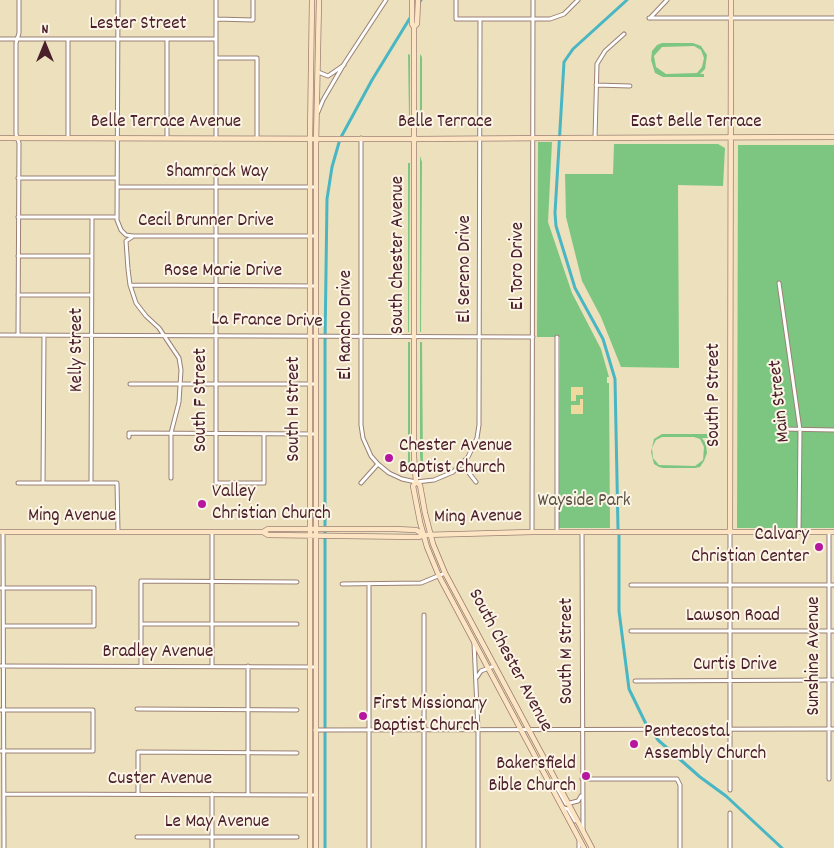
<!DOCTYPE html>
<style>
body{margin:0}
#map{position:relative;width:834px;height:848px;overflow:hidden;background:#ece0bd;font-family:Dekko,sans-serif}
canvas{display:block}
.north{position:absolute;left:20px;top:20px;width:50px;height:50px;-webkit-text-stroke:4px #fcf5e5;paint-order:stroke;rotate:0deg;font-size:14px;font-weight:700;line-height:20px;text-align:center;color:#4a1f2b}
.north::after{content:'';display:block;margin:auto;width:18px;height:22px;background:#4a1f2b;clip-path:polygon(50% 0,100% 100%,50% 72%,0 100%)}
</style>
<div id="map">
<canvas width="834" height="848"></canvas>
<div class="north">N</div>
</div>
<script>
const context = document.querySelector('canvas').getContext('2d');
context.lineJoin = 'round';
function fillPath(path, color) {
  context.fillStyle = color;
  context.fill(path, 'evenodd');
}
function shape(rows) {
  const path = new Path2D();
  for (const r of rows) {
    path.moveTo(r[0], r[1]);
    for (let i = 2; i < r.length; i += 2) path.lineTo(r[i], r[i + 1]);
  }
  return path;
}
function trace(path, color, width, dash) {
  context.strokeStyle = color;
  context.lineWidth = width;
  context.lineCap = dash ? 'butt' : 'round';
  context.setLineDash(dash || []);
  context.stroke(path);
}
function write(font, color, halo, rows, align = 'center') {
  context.font = font + ' Dekko,sans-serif';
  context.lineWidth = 4;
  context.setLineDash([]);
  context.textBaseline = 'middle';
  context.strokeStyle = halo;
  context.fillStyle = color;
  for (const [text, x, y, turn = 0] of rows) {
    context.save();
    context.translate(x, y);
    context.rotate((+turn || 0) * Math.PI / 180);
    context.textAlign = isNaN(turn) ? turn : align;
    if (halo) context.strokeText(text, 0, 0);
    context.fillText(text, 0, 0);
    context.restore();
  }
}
fillPath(shape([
 [693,43,701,46,707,55,705,69,700,74,704,74,704,77,663,77,655,73,651,60,652,51,657,45,662,43],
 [694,46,701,50,704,58,702,67,697,73,666,74,656,67,654,56,662,47],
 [408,54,410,55,410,120,409,116],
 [420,54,422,57,422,115,420,120],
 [538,142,552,142,548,222,572,293,601,349,609,377,607,377,607,383,609,383,610,528,559,528,560,337,537,337,537,332],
 [614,144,718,144,725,148,723,186,678,185,679,368,621,367,601,317,582,281,566,217,565,174,613,174],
 [738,145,834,145,834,528,737,528],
 [420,156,422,162,421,332,420,332],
 [408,163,410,163,409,332,408,332],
 [408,342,410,342,410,464,408,463],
 [420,342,422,342,423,468,421,467,420,455],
 [662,434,713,434,713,438,702,438,706,444,707,453,704,461,700,467,695,468,663,468,659,467,654,464,651,452,654,439],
 [662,437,694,437,700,439,704,447,703,460,695,466,659,465,653,458,652,448,656,440]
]), '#7dc682');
fillPath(shape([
 [571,387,583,387,583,395,576,395,576,401,571,401],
 [580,399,583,399,583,414,571,414,571,405,580,405]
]), '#eeda9e');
trace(shape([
 [618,529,615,379,603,339,575,288,556,226,555,213,564,62,573,49,627,0],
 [619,535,619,611,629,689,647,726],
 [653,733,658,740,700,777,726,796,782,848],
 [325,848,325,344,327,199,332,167,340,139,372,80,421,0]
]), '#49b6c4', 3);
const street = shape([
 [118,0,117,220,121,230,126,235,133,236,316,236],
 [456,0,456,19,550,19,564,14,578,0],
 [649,18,834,18],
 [650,18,667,0],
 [216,19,253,20,253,0],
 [0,39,216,39],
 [216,58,257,58,257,138],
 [318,72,328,76,344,65],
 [596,85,630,86],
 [318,112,323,100,344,64,386,0],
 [68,137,68,39],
 [167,138,167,39],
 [216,138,216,0],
 [361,138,361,425,363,438,371,456,378,464,389,473,402,479,416,482,434,480,453,472,468,457,477,438,479,425,480,19],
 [595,138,597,64,605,51,624,34],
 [216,167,216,483,264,483,264,434],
 [18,178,117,178],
 [117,187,316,187],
 [18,217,117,217],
 [132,237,126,241,128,269,130,285,136,303,146,316,159,328,179,358,181,370,179,402,171,433,171,478],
 [18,256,91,256],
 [779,283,800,430,799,532],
 [130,285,316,286],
 [18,295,91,295],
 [0,335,533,337],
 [18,335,19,143,16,134,16,43,19,33,19,0],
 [130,384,316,384],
 [783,429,834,430],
 [129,437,129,433,316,434],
 [462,464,476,482],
 [18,483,117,483,118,532],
 [43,483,44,335],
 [91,483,92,217],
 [361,483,378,464],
 [3,532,4,848],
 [212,532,212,666],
 [532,532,533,0],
 [557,532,557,337],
 [582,532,583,830],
 [342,584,421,583,445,573],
 [631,585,834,585],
 [0,588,94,588,94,626,4,626],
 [141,624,297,624],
 [631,631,834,631],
 [474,643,478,730,478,848],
 [0,666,316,667],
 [141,666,141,581,297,582],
 [477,677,481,671,494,666],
 [635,681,834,680],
 [137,709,297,710],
 [0,710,93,710,93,751,0,751],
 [315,730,834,729],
 [582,779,677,779,680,785,680,848],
 [829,779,829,532],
 [550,782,557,788,566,804,578,801,581,796],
 [730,790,730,532],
 [4,794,316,795],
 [138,794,138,752,297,753],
 [248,794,248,666],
 [564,808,568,809,575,821],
 [137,837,297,837],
 [579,840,579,848],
 [212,848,212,794],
 [369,848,369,584],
 [424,848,424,615],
 [730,848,730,813]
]);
const secondary = shape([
 [412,0,412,24,414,27,414,457,416,482,420,485,425,513,433,544,445,573,592,848],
 [414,27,417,24,418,0],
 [0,138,414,139,558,138],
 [561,138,834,137],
 [416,482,413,486,420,522,427,547,439,576,584,848],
 [0,532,263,532,268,529,394,529,416,530,424,535],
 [263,532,268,535,419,537,424,535,532,532,834,532],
 [730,532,731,0],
 [310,848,310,138,312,0],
 [316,848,316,145,319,0]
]);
trace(street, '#9b8074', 5);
trace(secondary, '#9b8074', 6);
trace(street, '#fff', 3);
trace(secondary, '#fde5c4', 4.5);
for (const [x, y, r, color] of [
 [389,458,5,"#b5179e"],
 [202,504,5,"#b5179e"],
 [819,547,5,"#b5179e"],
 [363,716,5,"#b5179e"],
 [634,744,5,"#b5179e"],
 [586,776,5,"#b5179e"]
]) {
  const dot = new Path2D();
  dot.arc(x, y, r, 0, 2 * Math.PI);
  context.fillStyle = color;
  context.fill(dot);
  trace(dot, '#fcf5e5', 2);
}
write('19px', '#4a1f2b', '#fcf5e5', [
 ["Lester Street",138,25],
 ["Belle Terrace Avenue",166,123],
 ["Belle Terrace",445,123],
 ["East Belle Terrace",696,123],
 ["Shamrock Way",217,173],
 ["Cecil Brunner Drive",206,222],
 ["South Chester Avenue",399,255,-90],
 ["El Toro Drive",519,266,-90],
 ["El Sereno Drive",466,269,-90],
 ["Rose Marie Drive",223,272],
 ["La France Drive",267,322,1],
 ["El Rancho Drive",347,325,-90],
 ["Kelly Street",78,350,-90],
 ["South P Street",715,395,-90],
 ["South F Street",202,400,-90],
 ["Main Street",781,401,-96],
 ["South H Street",295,409,-90],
 ["Ming Avenue",72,517],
 ["Ming Avenue",478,518,-1],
 ["Lawson Road",733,617],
 ["South M Street",568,651,-90],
 ["Bradley Avenue",158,653],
 ["Sunshine Avenue",815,656,-90],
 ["South Chester Avenue",509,661,62],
 ["Curtis Drive",735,666],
 ["Custer Avenue",160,780],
 ["Le May Avenue",217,823]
]);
write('19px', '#4a1f2b', '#fcf5e5', [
 ["Chester Avenue",399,447],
 ["Baptist Church",399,469],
 ["Valley",212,493],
 ["Christian Church",212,515],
 ["Calvary",809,536,"right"],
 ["Christian Center",809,558,"right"],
 ["First Missionary",373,705],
 ["Baptist Church",373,727],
 ["Pentecostal",644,733],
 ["Assembly Church",644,755],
 ["Bakersfield",576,765,"right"],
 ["Bible Church",576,787,"right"]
], 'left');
write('19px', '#595145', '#fcf5e5', [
 ["Wayside Park",584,502]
]);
</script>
